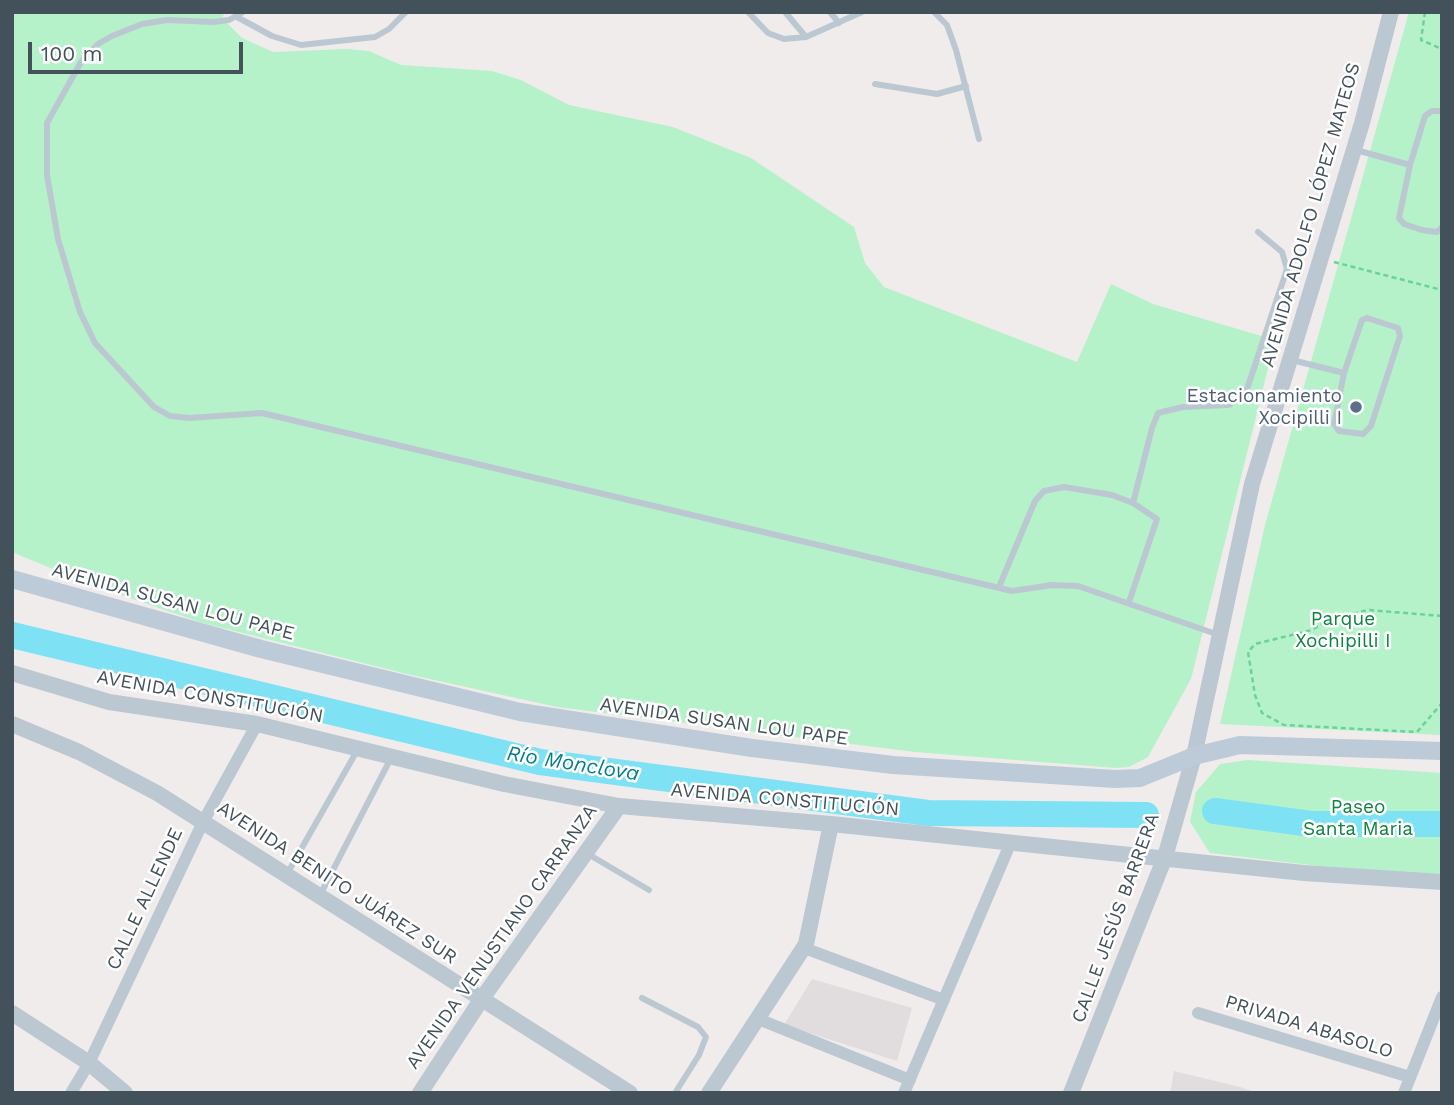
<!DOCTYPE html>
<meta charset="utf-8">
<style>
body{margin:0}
#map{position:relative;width:1454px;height:1105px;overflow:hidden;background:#f0ecec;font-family:"Work Sans",sans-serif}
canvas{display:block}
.frame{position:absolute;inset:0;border:14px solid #43515b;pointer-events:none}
.scale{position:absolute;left:28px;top:42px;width:215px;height:32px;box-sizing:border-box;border:4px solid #43515b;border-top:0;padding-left:9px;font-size:21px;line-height:24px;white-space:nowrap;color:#43515b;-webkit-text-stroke:5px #fff;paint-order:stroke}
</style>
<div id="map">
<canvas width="1454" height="1105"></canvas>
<div class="frame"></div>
<div class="scale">100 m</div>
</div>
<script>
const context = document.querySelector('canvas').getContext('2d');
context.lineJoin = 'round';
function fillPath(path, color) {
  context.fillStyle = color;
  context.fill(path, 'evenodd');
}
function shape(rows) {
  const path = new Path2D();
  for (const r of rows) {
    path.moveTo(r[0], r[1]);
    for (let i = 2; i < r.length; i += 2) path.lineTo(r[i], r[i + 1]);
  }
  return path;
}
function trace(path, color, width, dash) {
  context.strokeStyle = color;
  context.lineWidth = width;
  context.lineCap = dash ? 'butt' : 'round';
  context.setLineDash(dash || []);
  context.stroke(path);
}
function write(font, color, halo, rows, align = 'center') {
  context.font = font + ' "Work Sans",sans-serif';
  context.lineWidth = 5;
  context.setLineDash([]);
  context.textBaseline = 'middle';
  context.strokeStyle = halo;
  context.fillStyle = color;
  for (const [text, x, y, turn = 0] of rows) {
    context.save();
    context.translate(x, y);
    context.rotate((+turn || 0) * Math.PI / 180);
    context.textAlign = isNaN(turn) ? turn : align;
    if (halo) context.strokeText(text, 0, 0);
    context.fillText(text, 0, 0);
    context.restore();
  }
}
fillPath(shape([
 [812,979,912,1008,897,1061,784,1025],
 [1174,1071,1240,1087,1258,1093,1170,1093]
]), '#e1ddde');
fillPath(shape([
 [12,12,225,12,222,18,242,38,273,52,347,49,369,51,401,65,492,71,521,80,569,105,673,127,751,158,854,227,865,263,884,287,1077,362,1111,284,1153,304,1275,340,1191,679,1148,757,1129,767,1116,768,915,752,557,707,407,674,203,623,86,583,12,552],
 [1409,12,1442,12,1442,735,1220,724,1265,525],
 [1248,760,1442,773,1442,875,1319,866,1210,853,1190,822,1196,792,1220,764]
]), '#b5f2c9');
trace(shape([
 [12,635,540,762,928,813,1146,815],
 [1215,811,1311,824,1442,824]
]), '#7ee2f4', 26);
trace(shape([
 [1425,12,1421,40,1442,49],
 [1334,262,1442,290],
 [1442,616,1368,610,1330,619,1312,630,1255,644,1248,652,1255,695,1262,713,1284,725,1417,732,1442,703]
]), '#6ad399', 2.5, [5, 3.5]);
trace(shape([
 [243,12,229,20,214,22,167,20,142,24,112,36,98,44,81,62,47,123,47,175,58,239,80,312,95,343,154,407,170,416,189,418,262,413,1012,591,1052,585,1078,586,1219,635],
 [748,12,768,33,784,39,806,37,862,12],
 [785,12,806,37],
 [830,12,839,23],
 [934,12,947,25,956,50,979,139],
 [237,17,272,36,301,45,375,37,389,29,406,12],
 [875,84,937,94,966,86],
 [1356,150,1410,165,1425,116,1432,111,1442,111],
 [1410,165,1399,218,1404,224,1422,230,1437,232,1442,227],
 [1292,360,1344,373,1362,320,1367,318,1398,328,1400,336,1371,426,1363,434,1339,431,1334,424,1344,373],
 [1133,503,1152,428,1158,413,1183,407,1229,405,1246,392,1287,269,1282,252,1258,232],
 [999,587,1035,501,1044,491,1064,487,1112,495,1133,503,1157,519,1129,602],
 [588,854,649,890],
 [287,874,358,749],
 [320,895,391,758],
 [642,998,698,1027,706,1037,699,1055,675,1093]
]), '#bbc8d1', 6);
trace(shape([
 [804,948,944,1000],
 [1198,1013,1410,1077],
 [758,1019,910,1080],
 [71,1093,89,1063,203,822,257,724],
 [904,1093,1011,842],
 [1404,1093,1442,997]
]), '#bbc8d1', 12);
trace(shape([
 [12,673,109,702,257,724,504,784,619,806,831,824,1304,873,1442,882],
 [12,724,79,752,157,793,630,1093],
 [12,1013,89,1063,125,1093],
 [420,1093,481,1000,619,806],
 [709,1093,806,944,831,824],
 [1071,1093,1165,857,1194,756,1252,484,1362,123,1391,12]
]), '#bbc8d1', 16);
trace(shape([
 [12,579,261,649,520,712,752,748,893,765,1115,779,1140,778,1194,756,1240,745,1442,751]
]), '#bdcbd8', 18);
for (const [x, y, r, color] of [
 [1356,407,7,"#5c6f8a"]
]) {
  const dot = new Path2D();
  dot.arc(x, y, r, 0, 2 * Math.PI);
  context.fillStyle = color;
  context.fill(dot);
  trace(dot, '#fff', 2.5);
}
write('19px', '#43515b', '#fff', [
 ["AVENIDA ADOLFO LÓPEZ MATEOS",1311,215,-74],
 ["AVENIDA SUSAN LOU PAPE",173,602,15],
 ["AVENIDA CONSTITUCIÓN",210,697,10],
 ["AVENIDA SUSAN LOU PAPE",724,722,8],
 ["AVENIDA CONSTITUCIÓN",785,800,5],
 ["AVENIDA BENITO JUÁREZ SUR",337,883,33],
 ["CALLE ALLENDE",145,899,-65],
 ["CALLE JESÚS BARRERA",1116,918,-70],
 ["AVENIDA VENUSTIANO CARRANZA",502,937,-55],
 ["PRIVADA ABASOLO",1309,1027,17]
]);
write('19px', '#4e5e75', '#fff', [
 ["Estacionamiento",1342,396],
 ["Xocipilli I",1342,418]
], 'right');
write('19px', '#0e8341', '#fff', [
 ["Parque",1343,619],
 ["Xochipilli I",1343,641],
 ["Paseo",1358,807],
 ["Santa Maria",1358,829]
]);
write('italic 21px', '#037c92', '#fff', [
 ["Río Monclova",573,764,9]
]);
</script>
